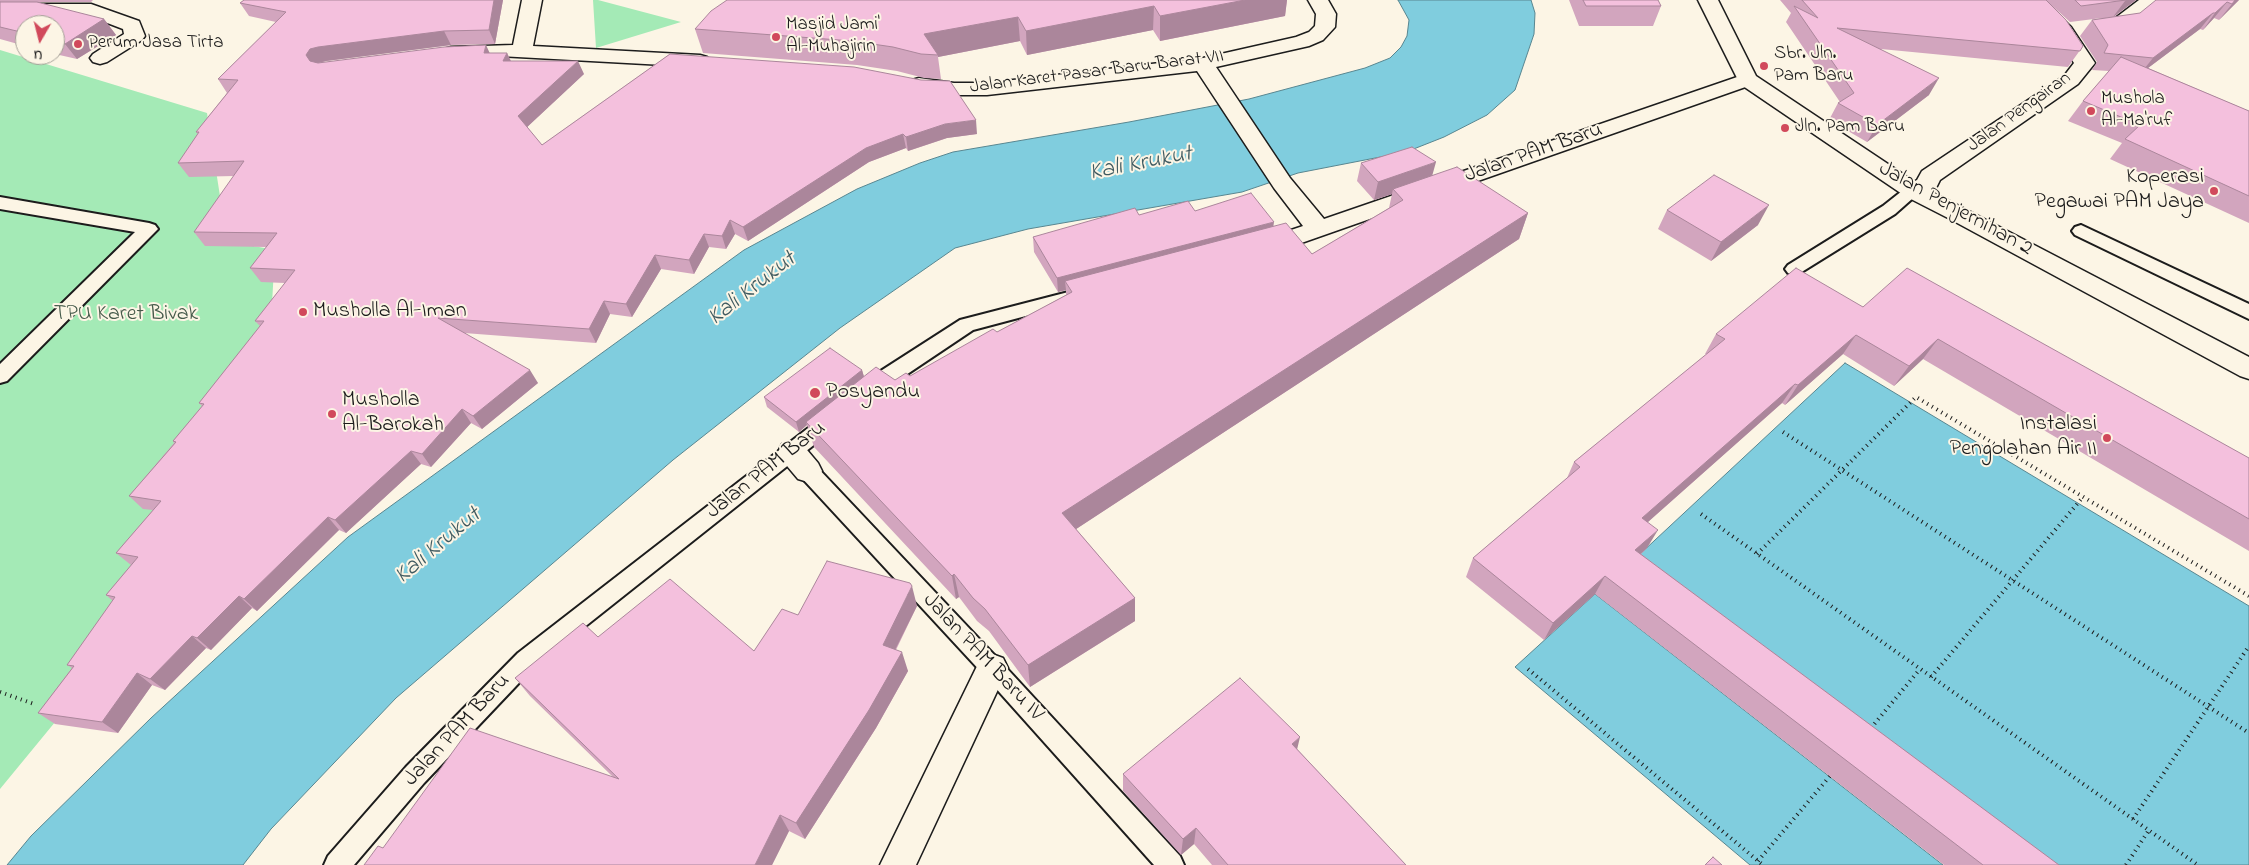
<!DOCTYPE html>
<style>
body{margin:0}
#map{position:relative;width:2249px;height:865px;overflow:hidden;background:#fcf5e5;font-family:"Indie Flower",sans-serif}
canvas{display:block}
.north{position:absolute;left:15px;top:15px;width:50px;height:50px;box-sizing:border-box;background:#fcf5e5;border:1px solid #a29e95;border-radius:50%;rotate:188deg;font-size:14px;font-weight:700;line-height:20px;text-align:center;color:#1c1c1c}
.north::after{content:'';display:block;margin:auto;width:18px;height:22px;background:#d1495b;clip-path:polygon(50% 0,100% 100%,50% 72%,0 100%)}
</style>
<div id="map">
<canvas width="2249" height="865"></canvas>
<div class="north">U</div>
</div>
<script>
const context = document.querySelector('canvas').getContext('2d');
context.lineJoin = 'round';
function fillPath(path, color) {
  context.fillStyle = color;
  context.fill(path, 'evenodd');
}
function shape(rows) {
  const path = new Path2D();
  for (const r of rows) {
    path.moveTo(r[0], r[1]);
    for (let i = 2; i < r.length; i += 2) path.lineTo(r[i], r[i + 1]);
  }
  return path;
}
function trace(path, color, width, dash) {
  context.strokeStyle = color;
  context.lineWidth = width;
  context.lineCap = dash ? 'butt' : 'round';
  context.setLineDash(dash || []);
  context.stroke(path);
}
function write(font, color, halo, rows, align = 'center') {
  context.font = font + ' "Indie Flower",sans-serif';
  context.lineWidth = 4;
  context.setLineDash([]);
  context.textBaseline = 'middle';
  context.strokeStyle = halo;
  context.fillStyle = color;
  for (const [text, x, y, turn = 0] of rows) {
    context.save();
    context.translate(x, y);
    context.rotate((+turn || 0) * Math.PI / 180);
    context.textAlign = isNaN(turn) ? turn : align;
    if (halo) context.strokeText(text, 0, 0);
    context.fillText(text, 0, 0);
    context.restore();
  }
}
fillPath(shape([
 [593,0,598,0,681,22,596,48],
 [0,50,207,113,227,241,275,250,272,304,88,682,0,789]
]), '#a4eab6');
const water = shape([
 [1398,0,1531,0,1535,13,1534,34,1515,90,1487,115,1444,137,1406,152,1298,173,1242,192,1028,229,955,248,840,328,673,460,396,698,271,829,243,865,7,865,31,836,151,718,348,537,744,250,857,189,920,163,953,152,1129,122,1249,99,1365,68,1390,58,1401,47,1407,36,1409,20,1398,0],
 [1845,363,2249,606,2249,865,2017,865,1625,568,1845,363],
 [1595,594,1943,865,1750,865,1515,667,1595,594]
]);
fillPath(water, '#80cdde');
trace(water, '#588690', 1);
const lane = shape([
 [1913,186,1919,187,1921,191,1895,214,1800,273,1794,275,1788,273,1785,269,1788,265,1883,206,1907,187,1913,186],
 [0,197,149,223,155,225,158,229,7,381,0,383,0,364,135,232,0,209,0,197],
 [2081,225,2249,304,2249,319,2075,235,2072,231,2075,227,2081,225],
 [1080,289,1086,290,1089,295,1086,300,973,330,873,397,866,399,859,397,856,392,859,387,876,374,960,320,1080,289],
 [832,412,839,415,842,420,839,425,534,667,424,783,354,865,324,865,328,856,406,767,518,653,825,415,832,412],
 [808,463,815,465,1000,661,1180,856,1184,865,1154,865,984,675,801,477,798,471,801,465,808,463]
]);
const street = shape([
 [522,0,542,0,533,46,700,55,707,57,710,61,707,65,700,67,499,56,451,59,444,57,441,53,444,49,451,47,513,45,522,0],
 [1308,0,1328,0,1336,14,1335,27,1323,40,1309,46,1216,67,1290,178,1324,219,1740,76,1747,74,1754,76,1758,80,1754,84,1290,247,1282,245,1278,239,1282,233,1303,226,1274,188,1197,71,987,95,954,95,919,90,912,88,908,84,912,80,919,78,954,83,987,83,1203,58,1296,37,1309,32,1315,26,1316,14,1308,0],
 [2022,0,2043,0,2071,27,2095,63,2078,84,1940,180,1935,190,1913,199,1905,196,1901,191,1905,186,1917,180,1922,171,2064,76,2074,63,2056,35,2022,0],
 [2139,0,2162,0,2127,28,2101,33,2094,31,2091,27,2094,23,2114,19,2139,0],
 [0,4,91,4,139,21,145,36,142,40,107,62,100,64,93,62,90,58,93,54,124,34,123,29,89,16,0,16,0,4],
 [792,441,802,444,818,463,822,471,818,479,808,482,798,479,782,460,778,452,782,444,792,441],
 [992,654,1003,658,1008,668,916,865,880,865,981,658,992,654]
]);
const secondary = shape([
 [1698,0,1718,0,1756,76,1921,186,2249,357,2249,379,2240,376,1948,218,1905,196,1740,84,1698,0]
]);
trace(lane, '#1c1c1c', 4);
trace(street, '#1c1c1c', 3);
trace(secondary, '#1c1c1c', 3);
trace(shape([
 [1783,432,2249,733],
 [1701,514,2198,865],
 [1757,554,1916,397,2249,596],
 [1528,669,1763,865],
 [1931,677,2083,497],
 [0,692,34,704],
 [1871,728,1920,669],
 [2133,819,2249,646],
 [1758,861,1830,776],
 [2126,865,2149,830]
]), '#1c1c1c', 4, [1, 4.5]);
fillPath(lane, '#fcf5e5');
fillPath(street, '#fcf5e5');
fillPath(secondary, '#fcf5e5');
fillPath(shape([
 [0,0,93,0,91,2,0,2],
 [244,0,503,0,495,44,451,45,326,61,320,63,507,53,511,61,584,74,527,127,542,145,670,54,977,134,947,138,908,151,906,148,869,162,748,241,735,234,726,249,709,247,694,274,661,269,632,317,610,314,596,343,464,333,538,383,482,429,471,423,431,467,421,464,346,533,339,530,257,611,252,608,211,650,206,648,165,690,152,685,118,733,55,724,38,713,72,668,67,665,113,601,106,595,131,565,116,553,153,510,143,509,129,496,174,443,173,441,202,406,199,403,260,326,255,321,285,283,261,282,250,268,267,247,205,246,194,232,234,176,189,177,178,163,198,134,196,132,227,93,218,79,276,22,249,16,240,3],
 [727,0,1287,0,1285,16,1160,41,1153,30,1027,55,1020,41,938,57,941,79,924,78,897,71,857,65,703,53,695,29],
 [1569,0,1658,0,1661,6,1653,26,1579,26],
 [1780,0,2136,0,2114,17,2239,0,2219,20,2214,18,2203,30,2200,29,2148,68,2249,111,2249,223,2110,159,2122,143,2068,121,2083,101,2109,71,2092,70,2097,62,2080,36,2092,20,2102,18,2070,22,2049,3,2083,46,2068,67,1881,49,1929,95,1867,142,1829,120,1838,103,1840,102,1786,22,1791,13],
 [0,2,104,19,116,35,77,59,55,54,55,25,25,25,25,46,0,39],
 [1361,163,1432,175,1528,213,1519,239,1076,529,1135,598,1135,621,1030,687,989,631,977,621,959,597,956,599,814,447,807,425,799,432,767,407,764,397,862,370,864,377,895,380,910,376,997,332,1066,295,1066,290,1058,292,1034,252,1033,237,1139,215,1195,211,1273,226,1312,254,1389,208,1392,194,1374,200,1357,181],
 [1667,210,1758,225,1711,261,1658,229],
 [1863,307,2249,458,2249,551,1923,359,1894,386,1843,354,1785,405,1782,403,1648,522,1647,548,1641,554,2059,865,1944,865,1595,594,1544,640,1466,577,1473,558,1567,478,1574,462,1707,354,1705,354,1716,334],
 [917,606,896,650,908,671,876,728,805,839,789,831,772,865,364,865,383,848,613,777,530,696,515,678,598,637,754,651,798,615],
 [1297,749,1406,865,1212,865,1194,844,1181,855,1123,791,1123,774]
]), '#d2a5be');
fillPath(shape([
 [494,0,503,0,495,44,489,30],
 [1245,0,1287,0,1285,16,1160,41,1160,16],
 [2126,0,2136,0,2113,17,2125,1],
 [2235,0,2239,0,2219,20,2232,4],
 [2227,2,2214,18,2203,30,2215,13],
 [1154,6,1153,30,1027,55,1026,31],
 [2213,13,2200,29,2140,74,2153,58],
 [1018,17,1020,41,938,57,938,55,924,34],
 [104,19,116,35,77,59,65,44],
 [444,31,451,45,326,61,318,63,314,69,306,55,310,49,318,47],
 [486,45,492,58,484,53],
 [507,53,513,66,503,61],
 [578,61,584,74,524,130,518,116],
 [1939,78,1929,95,1867,142,1877,125],
 [976,120,977,134,947,138,908,151,906,137,945,124],
 [903,134,906,148,869,162,748,241,743,227,866,148],
 [1436,162,1431,180,1393,189,1392,194,1374,200,1378,182],
 [1769,205,1758,225,1711,261,1721,242],
 [1528,213,1519,239,1064,537,1062,513],
 [730,220,735,234,726,249,722,236],
 [1274,222,1272,236,1065,281,1066,290,1058,292,1057,278],
 [704,234,709,247,694,274,689,260],
 [655,255,661,269,632,317,626,304],
 [604,301,610,314,596,343,589,329],
 [1856,335,1843,354,1785,405,1798,385],
 [1938,339,1923,359,1894,386,1909,366],
 [530,370,538,383,482,429,473,416],
 [862,370,865,380,806,422,807,425,799,432,796,422],
 [1795,384,1782,403,1631,537,1642,518],
 [462,409,471,423,431,467,422,454],
 [411,451,421,464,346,533,335,520],
 [328,517,339,530,257,611,244,599],
 [1658,530,1647,548,1625,568,1635,550],
 [954,574,959,597,956,599,952,576],
 [1605,576,1595,594,1544,640,1553,623],
 [912,586,917,606,888,664,883,645],
 [239,596,252,608,211,650,197,638],
 [1135,598,1135,621,1030,687,1028,665],
 [192,636,206,648,165,690,150,679],
 [902,652,908,671,876,728,805,839,796,823],
 [137,673,152,685,118,733,102,722],
 [1300,737,1296,754,1292,744],
 [780,815,789,831,772,865,755,865],
 [1196,828,1194,844,1181,855,1183,839]
]), '#ab869b');
const building = shape([
 [244,0,494,0,489,30,444,31,318,47,310,49,306,55,310,61,318,63,444,47,486,45,484,53,507,53,503,61,578,61,518,116,542,145,670,54,854,67,921,80,950,81,976,120,945,124,906,137,903,134,866,148,743,227,730,220,722,236,704,234,689,260,655,255,626,304,604,301,589,329,438,318,530,370,473,416,462,409,422,454,411,451,335,520,328,517,244,599,239,596,197,638,192,636,150,679,137,673,102,722,38,713,74,666,67,665,115,597,106,595,138,557,116,553,161,501,129,496,176,442,173,441,204,404,199,403,264,321,255,321,295,270,250,268,277,233,194,232,244,161,178,163,199,132,196,132,238,80,218,79,286,12,240,3,244,0],
 [727,0,1245,0,1160,16,1154,6,1026,31,1018,17,924,34,938,55,921,54,893,47,852,41,695,29,711,11,727,0],
 [1583,0,1658,0,1661,6,1586,6,1583,0],
 [1802,0,2046,0,2066,20,2083,46,2080,51,1837,28,1939,78,1877,125,1838,103,1854,93,1794,6,1818,18,1802,0],
 [2075,0,2126,0,2081,6,2075,0],
 [2156,0,2235,0,2232,4,2227,2,2215,13,2213,13,2153,58,2104,53,2108,45,2092,20,2140,13,2156,0],
 [0,2,37,2,104,19,65,44,55,41,55,25,25,25,25,33,0,27,0,2],
 [2121,57,2249,111,2249,196,2125,139,2140,125,2083,101,2121,57],
 [1412,147,1436,162,1378,182,1361,163,1412,147],
 [1457,167,1528,213,1062,513,1135,598,1028,665,985,609,973,598,954,574,952,576,806,422,876,367,895,380,906,373,910,376,993,329,997,332,1072,292,1065,281,1286,223,1312,254,1403,200,1393,189,1457,167],
 [1714,175,1769,205,1721,242,1667,210,1714,175],
 [1251,193,1274,222,1057,278,1033,237,1135,208,1139,215,1188,201,1195,211,1251,193],
 [1796,268,1863,307,1907,268,2249,458,2249,519,1938,339,1909,366,1856,335,1798,385,1795,384,1642,518,1658,530,1635,550,2059,865,1983,865,1605,576,1553,623,1473,558,1580,467,1574,462,1725,339,1716,334,1796,268],
 [830,348,862,370,796,422,764,397,830,348],
 [827,561,910,583,912,586,883,645,902,652,869,710,796,823,780,815,755,865,364,865,378,846,383,848,470,728,619,779,515,678,583,623,598,637,670,579,754,651,782,609,798,615,827,561],
 [1240,678,1300,737,1292,744,1406,865,1228,865,1196,828,1183,839,1123,774,1240,678],
 [1713,857,1722,865,1705,865,1713,857]
]);
fillPath(building, '#f4c0dd');
trace(building, '#ab869b', 1);
for (const [x, y, r, color] of [
 [776,37,5,"#d1495b"],
 [78,44,5,"#d1495b"],
 [1764,66,5,"#d1495b"],
 [2091,111,5,"#d1495b"],
 [1785,128,5,"#d1495b"],
 [2214,191,5,"#d1495b"],
 [303,312,5,"#d1495b"],
 [815,393,6,"#d1495b"],
 [332,414,5,"#d1495b"],
 [2107,438,5,"#d1495b"]
]) {
  const dot = new Path2D();
  dot.arc(x, y, r, 0, 2 * Math.PI);
  context.fillStyle = color;
  context.fill(dot);
  trace(dot, '#fcf5e5', 2);
}
write('19px', '#1c1c1c', '#fcf5e5', [
 ["Masjid Jami'",786,26],
 ["Al-Muhajirin",786,48],
 ["Perum Jasa Tirta",88,44],
 ["Sbr. Jln.",1774,55],
 ["Pam Baru",1774,77],
 ["Mushola",2101,100],
 ["Al-Ma'ruf",2101,122],
 ["Jln. Pam Baru",1795,128]
], 'left');
write('19px', '#1c1c1c', '#fcf5e5', [
 ["Jalan Karet Pasar Baru Barat VII",1097,73,-7],
 ["Jalan Pengairan",2020,113,-36]
]);
write('22px', '#1c1c1c', '#fcf5e5', [
 ["Jalan PAM Baru",1534,154,-19],
 ["Jalan Penjernihan 2",1955,210,29],
 ["Jalan PAM Baru",767,471,-38],
 ["Jalan PAM Baru IV",982,658,47],
 ["Jalan PAM Baru",458,731,-47]
]);
write('22px', '#1c1c1c', '#fcf5e5', [
 ["Koperasi",2204,178,"right"],
 ["Pegawai PAM Jaya",2204,203,"right"],
 ["Musholla Al-Iman",313,312],
 ["Posyandu",826,393],
 ["Musholla",342,401],
 ["Al-Barokah",342,426],
 ["Instalasi",2097,425,"right"],
 ["Pengolahan Air II",2097,450,"right"]
], 'left');
write('22px', '#455a4a', '#fcf5e5', [
 ["TPU Karet Bivak",126,315]
]);
write('italic 24px', '#3f5a60', '#fcf5e5', [
 ["Kali Krukut",1141,165,-11],
 ["Kali Krukut",753,290,-38],
 ["Kali Krukut",439,547,-40]
]);
</script>
